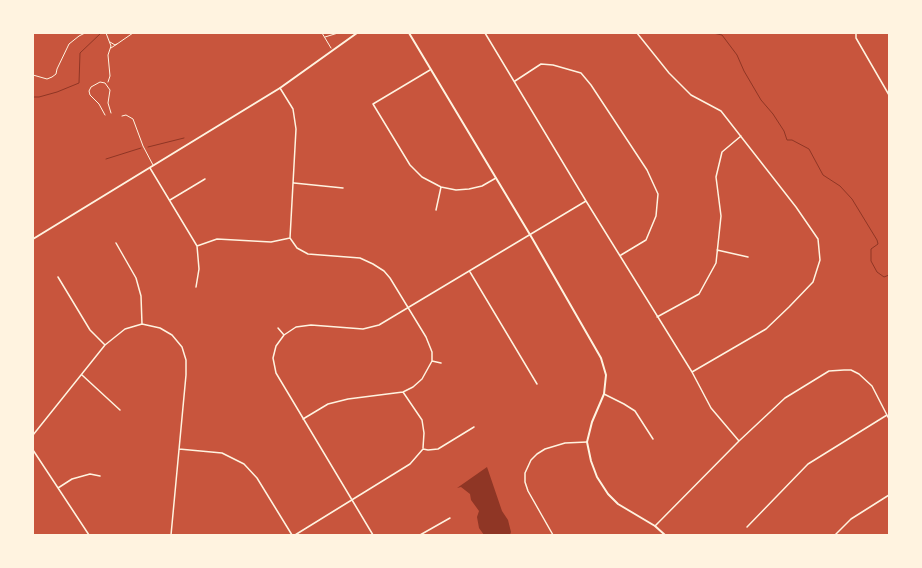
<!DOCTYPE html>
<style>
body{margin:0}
#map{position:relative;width:922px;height:568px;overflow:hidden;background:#c8553d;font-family:"Exo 2",sans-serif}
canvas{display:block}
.frame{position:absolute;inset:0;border:34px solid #fff3e0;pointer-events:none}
</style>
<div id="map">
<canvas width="922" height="568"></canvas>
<div class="frame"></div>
</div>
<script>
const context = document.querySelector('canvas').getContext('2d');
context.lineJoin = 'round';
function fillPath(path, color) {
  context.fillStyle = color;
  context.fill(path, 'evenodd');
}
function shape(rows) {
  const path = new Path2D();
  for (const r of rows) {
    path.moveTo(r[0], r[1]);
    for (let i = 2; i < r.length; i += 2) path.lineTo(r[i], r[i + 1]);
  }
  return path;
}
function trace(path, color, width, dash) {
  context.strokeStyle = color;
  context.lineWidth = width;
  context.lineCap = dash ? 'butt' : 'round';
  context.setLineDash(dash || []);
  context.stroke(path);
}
fillPath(shape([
 [487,467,502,511,508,520,511,532,510,535,484,535,479,528,477,517,479,511,471,500,470,494,461,487,457,488]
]), '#8f3625');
trace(shape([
 [713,33,722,35,737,55,744,71,761,100,773,114,784,131,787,140,792,140,809,149,823,175,840,186,852,199,877,240,878,244,871,249,871,261,877,272,884,277,889,275],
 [33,97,39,97,57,92,79,83,80,53,101,33],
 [148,147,184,138],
 [106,159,141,148]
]), '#8f3625', 1);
trace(shape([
 [106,33,111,46,108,55,110,76,108,82],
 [322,33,331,48],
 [325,37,338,33],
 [110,42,115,45,117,44,133,33],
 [111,48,117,44],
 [33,75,47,79,52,77,56,74,57,69,69,44,79,36,85,33]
]), '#fff3e0', 1);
trace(shape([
 [105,115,99,104,90,95,89,91,91,87,100,82,105,83,110,90,108,103,111,113],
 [122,116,126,115,133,119,143,146,153,165]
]), '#fff3e0', 1);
trace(shape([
 [485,33,586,201,692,372,711,408,739,441],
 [637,33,669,73,691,95,721,111,796,207,818,239,820,260,813,282,789,307,766,329,692,372],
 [753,33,759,33],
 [856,33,856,38,889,95],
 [430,70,373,104,410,165,422,177,441,187,456,190,469,189,482,186,496,178],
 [515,81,541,64,553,65,581,73,591,85,647,170,658,194,656,216,646,240,621,255],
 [280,88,293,109,296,129,290,238,297,248,308,254,360,258,373,264,384,271,390,278,426,337,432,352,432,361],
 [150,168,197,246,199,269,196,287],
 [294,183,343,188],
 [170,200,205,179],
 [436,210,441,187],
 [116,243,136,278,141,296,142,324],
 [197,246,217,239,271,242,290,238],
 [717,250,748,257],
 [470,272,537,384],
 [58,277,90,330,105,345],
 [657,317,699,294,716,263,721,216,716,177,722,152,741,136],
 [278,328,284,335,276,346,273,358,276,373,373,535],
 [284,335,296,327,311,325,363,329,379,325,586,201],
 [82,375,120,410],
 [403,392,422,420,424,433,423,448],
 [604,394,624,404,635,411,653,439],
 [303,419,328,404,348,399,403,392,413,387,422,379,432,361,441,363],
 [33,435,105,345,125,329,142,324,160,328,172,335,182,347,186,360,186,375,171,535],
 [179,449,222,453,244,464,257,478,292,535],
 [423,449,428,450,438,449,474,427],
 [33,450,89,535],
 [58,488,72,479,90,474,100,476],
 [655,526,739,441,785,398,829,371,844,370,851,370,859,374,872,386,889,419],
 [747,527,808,464,887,415],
 [295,535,410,464,423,449],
 [420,535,450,518],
 [553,535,528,491,525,482,525,473,531,460,537,454,545,449,565,443,587,442],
 [835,535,851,519,889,495]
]), '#fff3e0', 1.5);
trace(shape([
 [409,33,532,238,601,358,606,375,604,394,592,422,587,442,591,461,597,477,608,494,618,504,655,526,665,535],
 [33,239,280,88,357,33]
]), '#fff3e0', 2);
</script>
